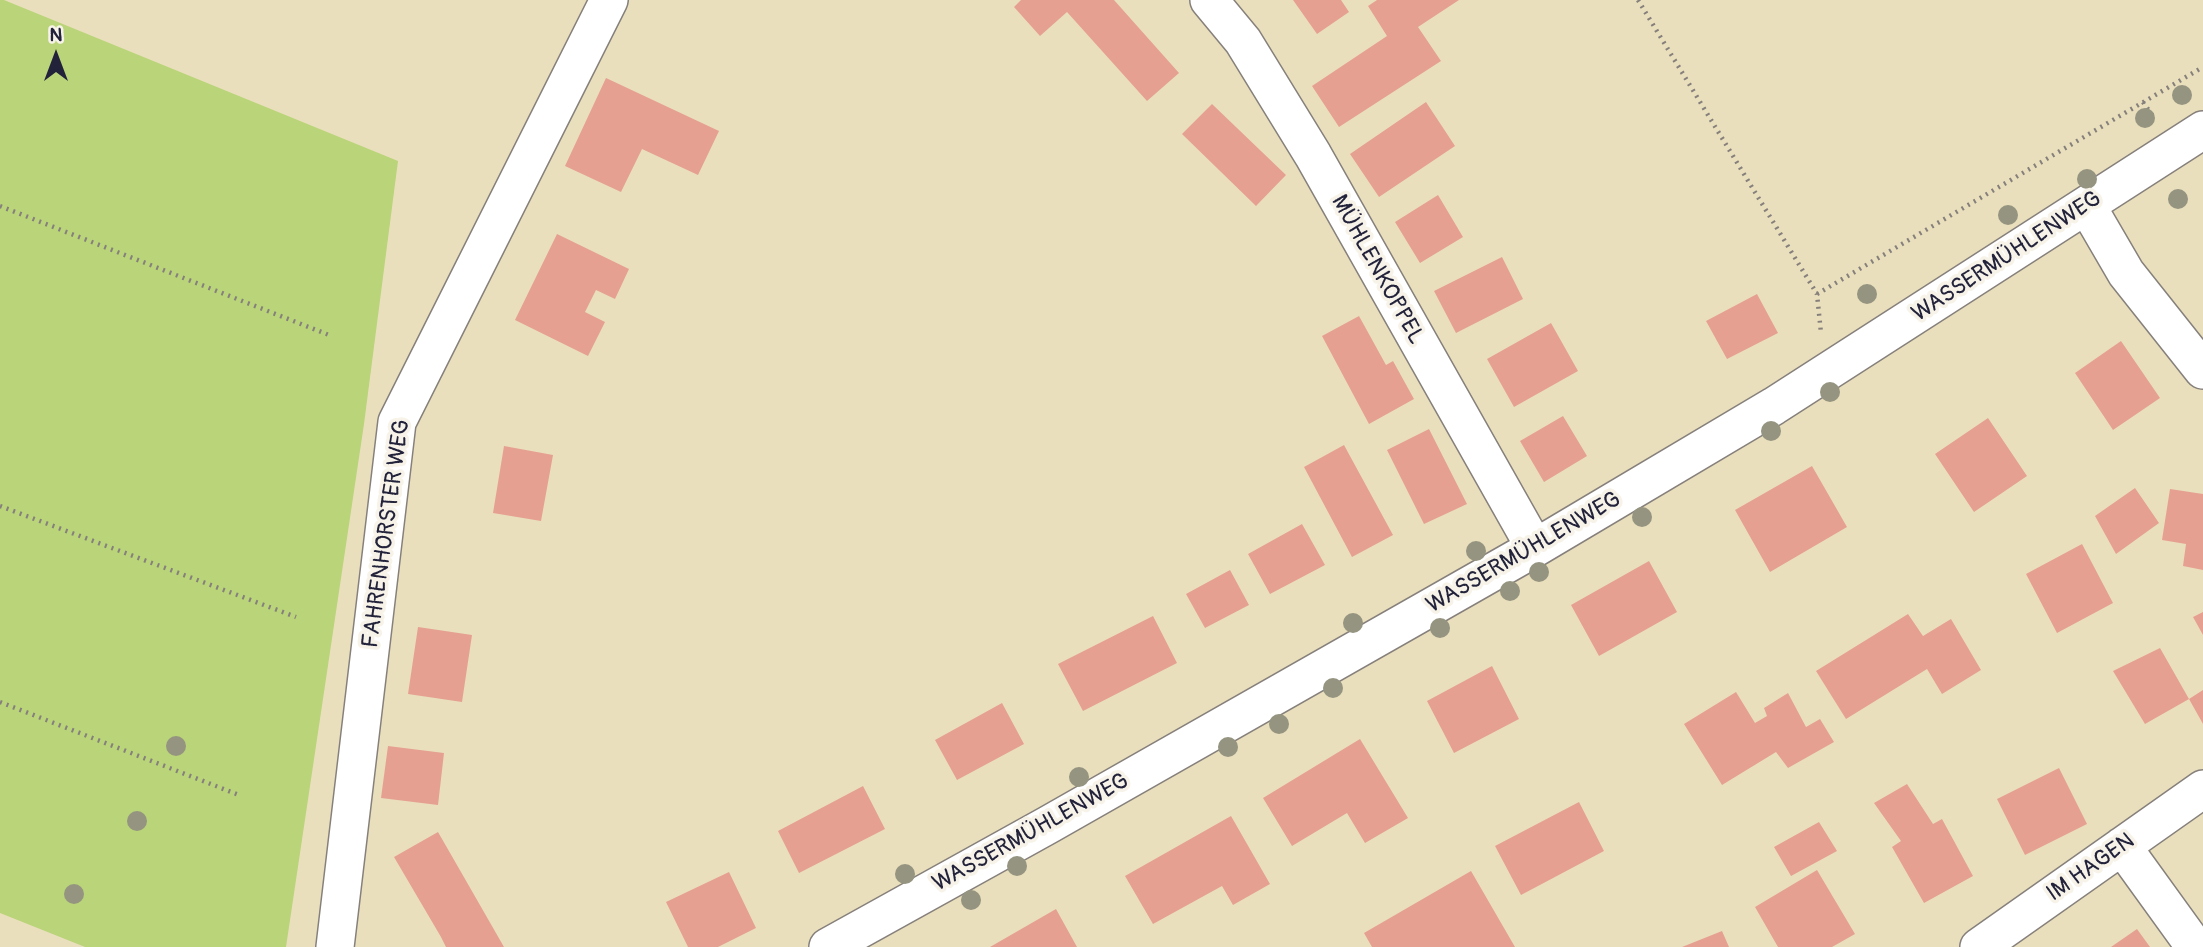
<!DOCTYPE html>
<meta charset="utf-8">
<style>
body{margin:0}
#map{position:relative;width:2203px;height:947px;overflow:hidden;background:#eadfbc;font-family:Pangolin,sans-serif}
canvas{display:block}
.north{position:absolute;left:21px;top:21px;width:70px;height:70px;-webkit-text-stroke:5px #f7f3e8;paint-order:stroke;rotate:0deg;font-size:19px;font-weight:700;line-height:28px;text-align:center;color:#22223b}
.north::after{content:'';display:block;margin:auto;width:24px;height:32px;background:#22223b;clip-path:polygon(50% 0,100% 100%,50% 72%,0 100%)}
</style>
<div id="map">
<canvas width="2203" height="947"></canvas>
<div class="north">N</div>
</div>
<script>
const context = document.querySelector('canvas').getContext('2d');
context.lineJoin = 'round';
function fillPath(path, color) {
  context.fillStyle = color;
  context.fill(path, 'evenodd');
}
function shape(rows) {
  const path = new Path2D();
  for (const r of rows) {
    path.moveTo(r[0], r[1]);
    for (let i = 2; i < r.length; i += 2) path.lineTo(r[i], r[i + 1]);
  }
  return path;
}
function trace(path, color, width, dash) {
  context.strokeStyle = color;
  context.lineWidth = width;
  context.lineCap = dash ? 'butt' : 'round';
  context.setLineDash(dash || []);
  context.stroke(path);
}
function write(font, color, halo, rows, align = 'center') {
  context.font = font + ' Pangolin,sans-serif';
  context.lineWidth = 7;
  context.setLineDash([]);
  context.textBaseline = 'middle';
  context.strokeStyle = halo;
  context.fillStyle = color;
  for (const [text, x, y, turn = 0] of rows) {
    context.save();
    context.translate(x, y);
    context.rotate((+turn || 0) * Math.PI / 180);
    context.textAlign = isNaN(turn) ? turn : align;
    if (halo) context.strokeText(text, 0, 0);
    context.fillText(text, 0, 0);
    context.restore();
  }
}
fillPath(shape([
 [0,0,4,0,398,161,364,424,286,947,85,947,0,913]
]), '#bad47a');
fillPath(shape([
 [1021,0,1114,0,1179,73,1147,101,1067,12,1040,36,1014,7],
 [1293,0,1341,0,1349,12,1317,34],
 [1377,0,1459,0,1418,27,1441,61,1339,127,1312,86,1387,36,1368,6],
 [606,78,719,131,698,175,642,149,621,192,565,166],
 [1426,102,1455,146,1379,197,1350,154],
 [1212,104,1286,175,1256,206,1182,134],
 [1438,195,1463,237,1420,263,1395,222],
 [557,234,629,269,615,299,596,290,585,312,605,322,588,356,515,320],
 [1502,257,1523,299,1456,333,1434,291],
 [1757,294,1778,333,1727,359,1706,321],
 [1359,316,1386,365,1393,361,1414,399,1369,424,1322,336],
 [1551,323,1578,371,1514,407,1487,359],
 [2121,341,2160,398,2113,430,2075,373],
 [1563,416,1587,456,1544,482,1520,441],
 [1988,418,2027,476,1974,512,1935,454],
 [1429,429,1467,504,1424,524,1387,450],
 [1344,445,1393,535,1352,557,1304,467],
 [504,446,553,455,541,521,493,513],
 [1812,466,1847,527,1770,572,1735,510],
 [2135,488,2159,523,2116,554,2095,516],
 [2170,489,2203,494,2203,570,2183,566,2186,544,2162,540],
 [1302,524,1325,565,1270,594,1248,554],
 [2082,544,2113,603,2057,633,2026,574],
 [1649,561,1677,612,1599,656,1571,605],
 [1230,570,1249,605,1205,628,1186,594],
 [2203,612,2203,635,2193,617],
 [1908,614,1923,636,1951,619,1981,670,1942,694,1927,669,1846,719,1816,671],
 [1153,616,1177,663,1083,711,1058,664],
 [418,627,472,635,462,702,408,694],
 [2160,648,2189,699,2145,724,2113,671],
 [1492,666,1519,719,1454,753,1427,701],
 [2203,690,2203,724,2189,699],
 [1736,692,1755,723,1767,716,1764,708,1788,693,1806,727,1820,719,1834,742,1788,768,1776,752,1722,785,1684,724],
 [1002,703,1024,744,957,780,935,740],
 [1360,739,1408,818,1365,843,1347,813,1292,846,1263,798],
 [388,746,444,753,438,805,381,798],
 [2059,768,2087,824,2025,855,1997,799],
 [1907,784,1933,824,1942,819,1973,876,1924,903,1892,847,1901,841,1874,803],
 [863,786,885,829,799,873,778,831],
 [1579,802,1604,851,1521,895,1495,846],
 [1231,816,1270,884,1233,905,1222,886,1153,924,1125,876],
 [1819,822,1837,851,1791,876,1774,847],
 [438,832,461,872,504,947,446,947,441,937,394,857],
 [1817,870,1855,934,1832,947,1778,947,1755,907],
 [1471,871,1515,947,1372,947,1364,933],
 [729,872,756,928,718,947,688,947,666,902],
 [1056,909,1077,947,990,947],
 [2137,929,2150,947,2111,947],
 [1722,931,1729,947,1682,947]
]), '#e5a092');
const street = shape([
 [1209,0,1243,41,1313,155,1535,548],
 [2087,206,2126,273,2203,370],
 [2122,846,2195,947],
 [335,947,397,422,609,0],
 [828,947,1048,825,1535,548,1774,406,2203,130],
 [1979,947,2203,789]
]);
trace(street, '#86807c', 40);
trace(shape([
 [1638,0,1817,294,1821,333],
 [2143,102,2155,119],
 [0,206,329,335],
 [1817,294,2203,67],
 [0,506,296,617],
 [0,702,239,795]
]), '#86807c', 4.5, [2, 5]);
trace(street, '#fff', 37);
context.fillStyle = '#959480';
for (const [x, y] of [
 [2182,95],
 [2145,118],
 [2087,179],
 [2178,199],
 [2008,215],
 [1867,294],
 [1830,392],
 [1771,431],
 [1642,517],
 [1476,551],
 [1539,572],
 [1510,591],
 [1353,623],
 [1440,628],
 [1333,688],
 [1279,724],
 [176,746],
 [1228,747],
 [1079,777],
 [137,821],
 [1017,866],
 [905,874],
 [74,894],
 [971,900]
]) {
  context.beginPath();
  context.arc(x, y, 10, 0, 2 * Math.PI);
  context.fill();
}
write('23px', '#22223b', '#f7f3e8', [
 ["WASSERMÜHLENWEG",2007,257,-33],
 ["MÜHLENKOPPEL",1377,270,61],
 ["FAHRENHORSTER WEG",387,534,-82],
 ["WASSERMÜHLENWEG",1524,553,-30],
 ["WASSERMÜHLENWEG",1031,833,-29],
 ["IM HAGEN",2091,868,-35]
]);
</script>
